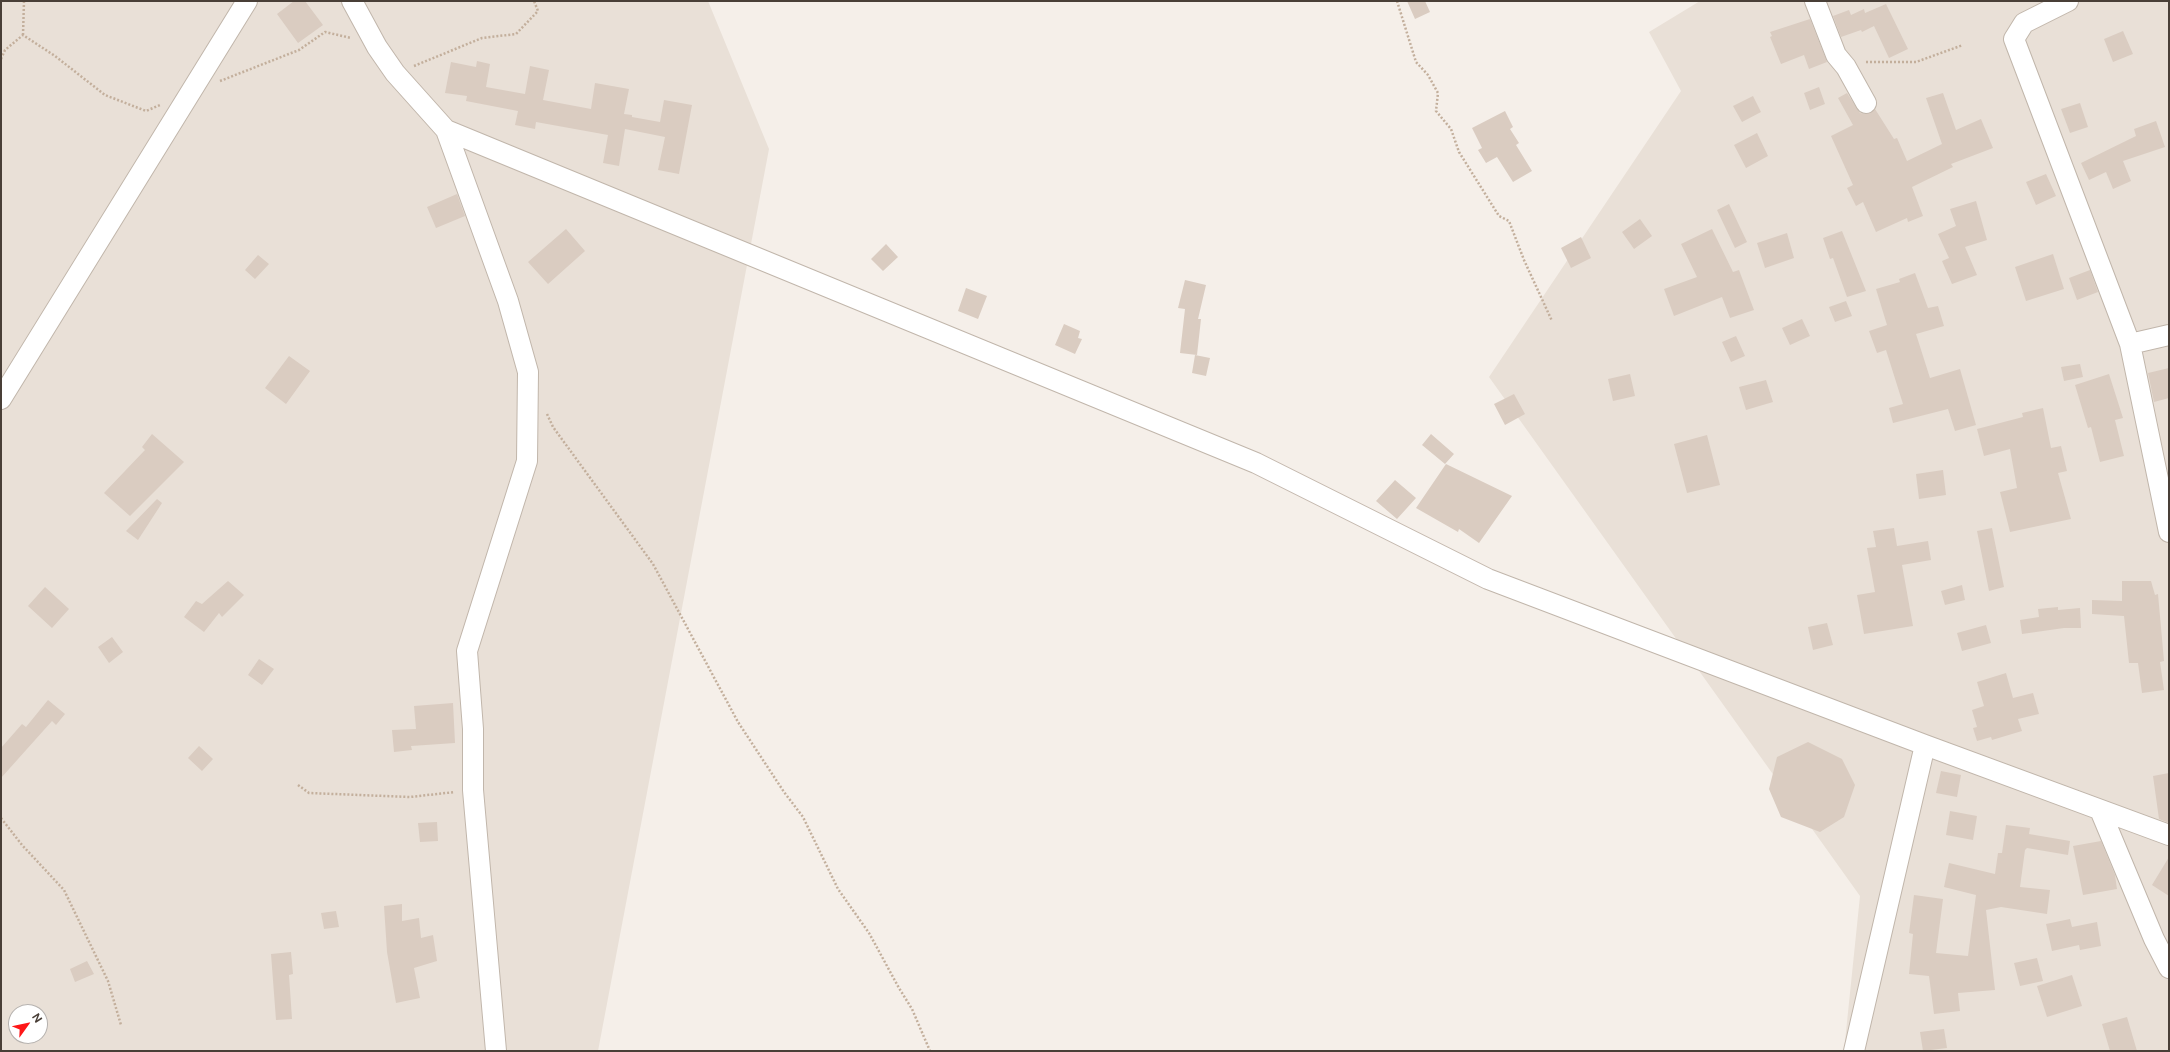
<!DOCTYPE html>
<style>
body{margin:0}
#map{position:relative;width:2170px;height:1052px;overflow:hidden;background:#f5efe9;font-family:"Public Sans",sans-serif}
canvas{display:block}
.frame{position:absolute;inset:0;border:2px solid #493f37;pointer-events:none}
.north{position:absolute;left:8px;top:1004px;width:40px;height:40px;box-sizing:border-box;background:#fff;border:1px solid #b6b2af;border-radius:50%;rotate:57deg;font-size:11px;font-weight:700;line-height:16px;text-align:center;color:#493f37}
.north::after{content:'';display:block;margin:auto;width:14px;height:18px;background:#fe1718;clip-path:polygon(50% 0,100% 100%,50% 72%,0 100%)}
</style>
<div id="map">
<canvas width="2170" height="1052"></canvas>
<div class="frame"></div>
<div class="north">N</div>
</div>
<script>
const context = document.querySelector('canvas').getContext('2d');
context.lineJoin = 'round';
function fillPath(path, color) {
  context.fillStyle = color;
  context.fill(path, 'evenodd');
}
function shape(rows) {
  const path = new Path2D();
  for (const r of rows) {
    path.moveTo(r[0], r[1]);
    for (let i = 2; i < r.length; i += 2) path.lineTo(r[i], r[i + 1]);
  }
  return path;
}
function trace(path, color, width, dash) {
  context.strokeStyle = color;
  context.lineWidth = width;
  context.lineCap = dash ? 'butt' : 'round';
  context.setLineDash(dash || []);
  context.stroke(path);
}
fillPath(shape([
 [1,1,708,1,769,149,598,1051,1,1051],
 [16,1012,40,1012,40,1036,16,1036],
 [1700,1,2169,1,2169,1051,1844,1051,1860,896,1489,377,1681,91,1649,32]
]), '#e9e0d7');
fillPath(shape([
 [294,1,305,1,323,25,298,43,277,14],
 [1407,1,1425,1,1430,12,1415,19],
 [1886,4,1908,49,1889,58,1874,26,1862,32,1861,30,1841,37,1833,16,1849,10,1851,15,1864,9,1865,13],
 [1810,19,1827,62,1809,69,1804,55,1781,64,1770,37,1772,36,1770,32],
 [2123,31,2133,54,2113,62,2104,39],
 [477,61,490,64,486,87,525,94,530,66,549,70,543,100,591,109,595,83,629,89,624,114,632,115,632,117,660,122,664,100,692,105,679,174,658,170,665,137,625,129,619,166,603,163,608,135,536,122,535,129,515,125,518,111,466,101,467,96,445,93,451,62,476,67],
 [1819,87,1825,104,1810,110,1804,93],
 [1847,93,1860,113,1866,114,1875,109,1894,139,1897,138,1907,161,1942,144,1926,98,1943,93,1956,130,1981,119,1993,148,1951,164,1953,167,1912,187,1923,216,1908,222,1907,218,1876,232,1863,202,1856,206,1847,188,1853,185,1831,136,1853,125,1838,98],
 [1753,96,1761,112,1742,122,1733,106],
 [2080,103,2088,127,2070,133,2061,109],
 [1505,111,1513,127,1510,129,1519,143,1516,145,1532,171,1513,182,1497,157,1486,163,1478,150,1482,148,1472,128],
 [2156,121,2165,147,2123,161,2131,181,2113,189,2106,172,2089,180,2081,163,2136,136,2134,129],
 [1757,133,1768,156,1746,168,1734,145],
 [2046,174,2056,196,2036,205,2026,182],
 [457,194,465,216,436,228,427,207],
 [1976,201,1987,240,1965,247,1977,275,1952,284,1942,261,1949,258,1938,234,1956,226,1950,209],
 [1729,204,1747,242,1735,248,1717,210],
 [1640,219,1652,236,1634,249,1622,232],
 [566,229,585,251,548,284,528,262],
 [1712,229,1733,272,1739,270,1754,310,1730,318,1722,297,1674,316,1664,289,1697,277,1681,244],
 [1842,231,1866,291,1847,297,1833,258,1830,259,1823,238],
 [1787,233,1794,258,1765,268,1757,243],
 [1581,237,1591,258,1571,268,1561,248],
 [886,244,898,257,883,271,871,259],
 [2053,254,2064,289,2026,301,2015,267],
 [258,255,269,264,255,279,245,270],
 [2090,270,2098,292,2077,300,2069,278],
 [1915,273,1928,308,1938,306,1944,326,1916,334,1930,378,1960,369,1976,425,1955,431,1948,409,1893,423,1889,408,1903,404,1886,350,1877,353,1869,331,1887,325,1876,289,1900,282,1899,279],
 [1185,280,1206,285,1198,319,1201,319,1197,355,1180,353,1185,309,1178,308],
 [966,288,987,296,978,319,958,311],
 [1846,301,1852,316,1835,322,1829,307],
 [1802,319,1810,336,1790,345,1782,328],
 [1064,324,1080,331,1078,338,1082,339,1075,354,1055,345],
 [1736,336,1745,356,1731,362,1722,342],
 [1195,355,1210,358,1206,376,1192,373],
 [289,356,310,371,286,404,265,388],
 [2080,364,2083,377,2064,381,2061,367],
 [2169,368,2169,398,2154,402,2148,373],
 [1630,374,1635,396,1613,401,1608,379],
 [2109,374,2123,418,2115,420,2124,456,2100,462,2091,427,2088,428,2075,385],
 [1766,380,1773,402,1746,410,1739,387],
 [1514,394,1525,414,1505,425,1494,404],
 [2043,408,2051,448,2061,446,2067,471,2058,473,2071,519,2010,532,2000,492,2017,488,2010,449,1984,456,1977,429,2023,417,2022,413],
 [152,434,184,462,130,516,104,493,145,450,142,447],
 [1431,434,1454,454,1445,464,1422,445],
 [1707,435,1720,485,1687,493,1674,444],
 [1446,464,1512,496,1479,543,1459,529,1458,532,1416,508],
 [1943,470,1946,495,1919,499,1916,474],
 [1395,480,1416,498,1397,519,1376,501],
 [157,499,162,503,138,540,126,531],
 [1894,528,1897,546,1928,541,1931,560,1902,565,1913,626,1864,634,1857,595,1875,592,1867,548,1876,547,1873,531],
 [1992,528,2004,587,1989,591,1977,531],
 [228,581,244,595,222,617,219,613,204,632,184,617,196,601,202,604],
 [2122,581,2151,581,2155,595,2158,594,2164,661,2160,662,2164,690,2142,693,2138,663,2129,663,2124,616,2092,614,2092,600,2122,601],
 [1962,585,1965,600,1945,605,1941,591],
 [45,587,69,609,52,628,28,606],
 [2058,607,2058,610,2080,608,2081,628,2064,628,2022,634,2020,620,2039,617,2038,609],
 [1827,623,1833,645,1813,650,1808,627],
 [1986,625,1991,643,1962,651,1957,633],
 [112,637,123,652,109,663,98,647],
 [259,659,274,669,262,685,248,675],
 [2006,673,2013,698,2033,693,2039,714,2018,719,2022,731,1992,740,1991,737,1977,741,1973,728,1977,727,1972,710,1984,706,1977,682],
 [48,700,65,714,56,725,52,721,1,778,1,748,22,724,26,727],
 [453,703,455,743,411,746,412,750,394,752,392,730,416,729,414,706],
 [1808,742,1842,759,1855,785,1844,817,1820,832,1781,817,1769,789,1777,757],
 [199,746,213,759,202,771,188,758],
 [1941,771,1961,775,1957,797,1936,793],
 [2169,773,2169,823,2159,819,2153,776],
 [1950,811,1977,816,1973,840,1946,835],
 [437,822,438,841,420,842,418,823],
 [2006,825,2030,828,2029,834,2070,841,2068,855,2027,848,2025,850,2020,887,2050,890,2047,914,2001,907,1986,910,1995,990,1958,993,1960,1011,1934,1014,1929,976,1909,974,1913,934,1909,933,1914,895,1943,899,1936,953,1968,956,1976,895,1944,887,1949,863,1995,874,1998,853,2002,853],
 [2101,841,2115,875,2117,889,2083,895,2073,846],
 [2169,857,2169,896,2152,885],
 [402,904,402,921,419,918,421,938,433,935,437,961,414,968,420,998,396,1003,387,952,384,906],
 [336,911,339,927,324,929,321,913],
 [2070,919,2072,927,2097,922,2101,946,2080,950,2079,945,2052,951,2046,924],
 [291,952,293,974,289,975,292,1019,276,1020,271,954],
 [2037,958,2043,981,2020,986,2014,963],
 [87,961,94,974,75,982,70,969],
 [2072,975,2082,1006,2047,1017,2037,986],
 [2127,1017,2137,1051,2110,1051,2102,1024],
 [1944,1029,1947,1048,1923,1051,1920,1032]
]), '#daccc1');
const street = shape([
 [352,1,377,47,395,73,446,130,508,301,528,372,527,461,467,651,473,729,473,790,496,1051],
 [1815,1,1836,55,1846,67,1866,103],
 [2068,1,2024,23,2014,39,2130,344,2169,532],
 [446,130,1256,463,1488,579,1925,745,2169,835],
 [2130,344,2169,335],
 [1,399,247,1],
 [2100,810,2154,939,2169,968],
 [1854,1051,1925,745]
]);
trace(street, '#c1b6ab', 22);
trace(shape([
 [1397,1,1416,62,1428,75,1438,93,1436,111,1451,129,1459,152,1499,216,1509,221,1524,260,1552,321],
 [23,35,24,1],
 [1,59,5,50,23,35,55,56,105,95,146,111,160,105],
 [1866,62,1916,62,1963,45],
 [414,66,482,38,516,34,538,11,534,1],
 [220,81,299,50,325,32,351,38],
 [547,414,553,427,653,564,738,722,784,792,803,817,838,889,869,933,899,988,912,1009,930,1051],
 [298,785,309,793,410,797,455,792],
 [1,818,22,845,64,890,108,981,121,1025]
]), '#c3af9c', 2.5, [2, 2]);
trace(street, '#fff', 20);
</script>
